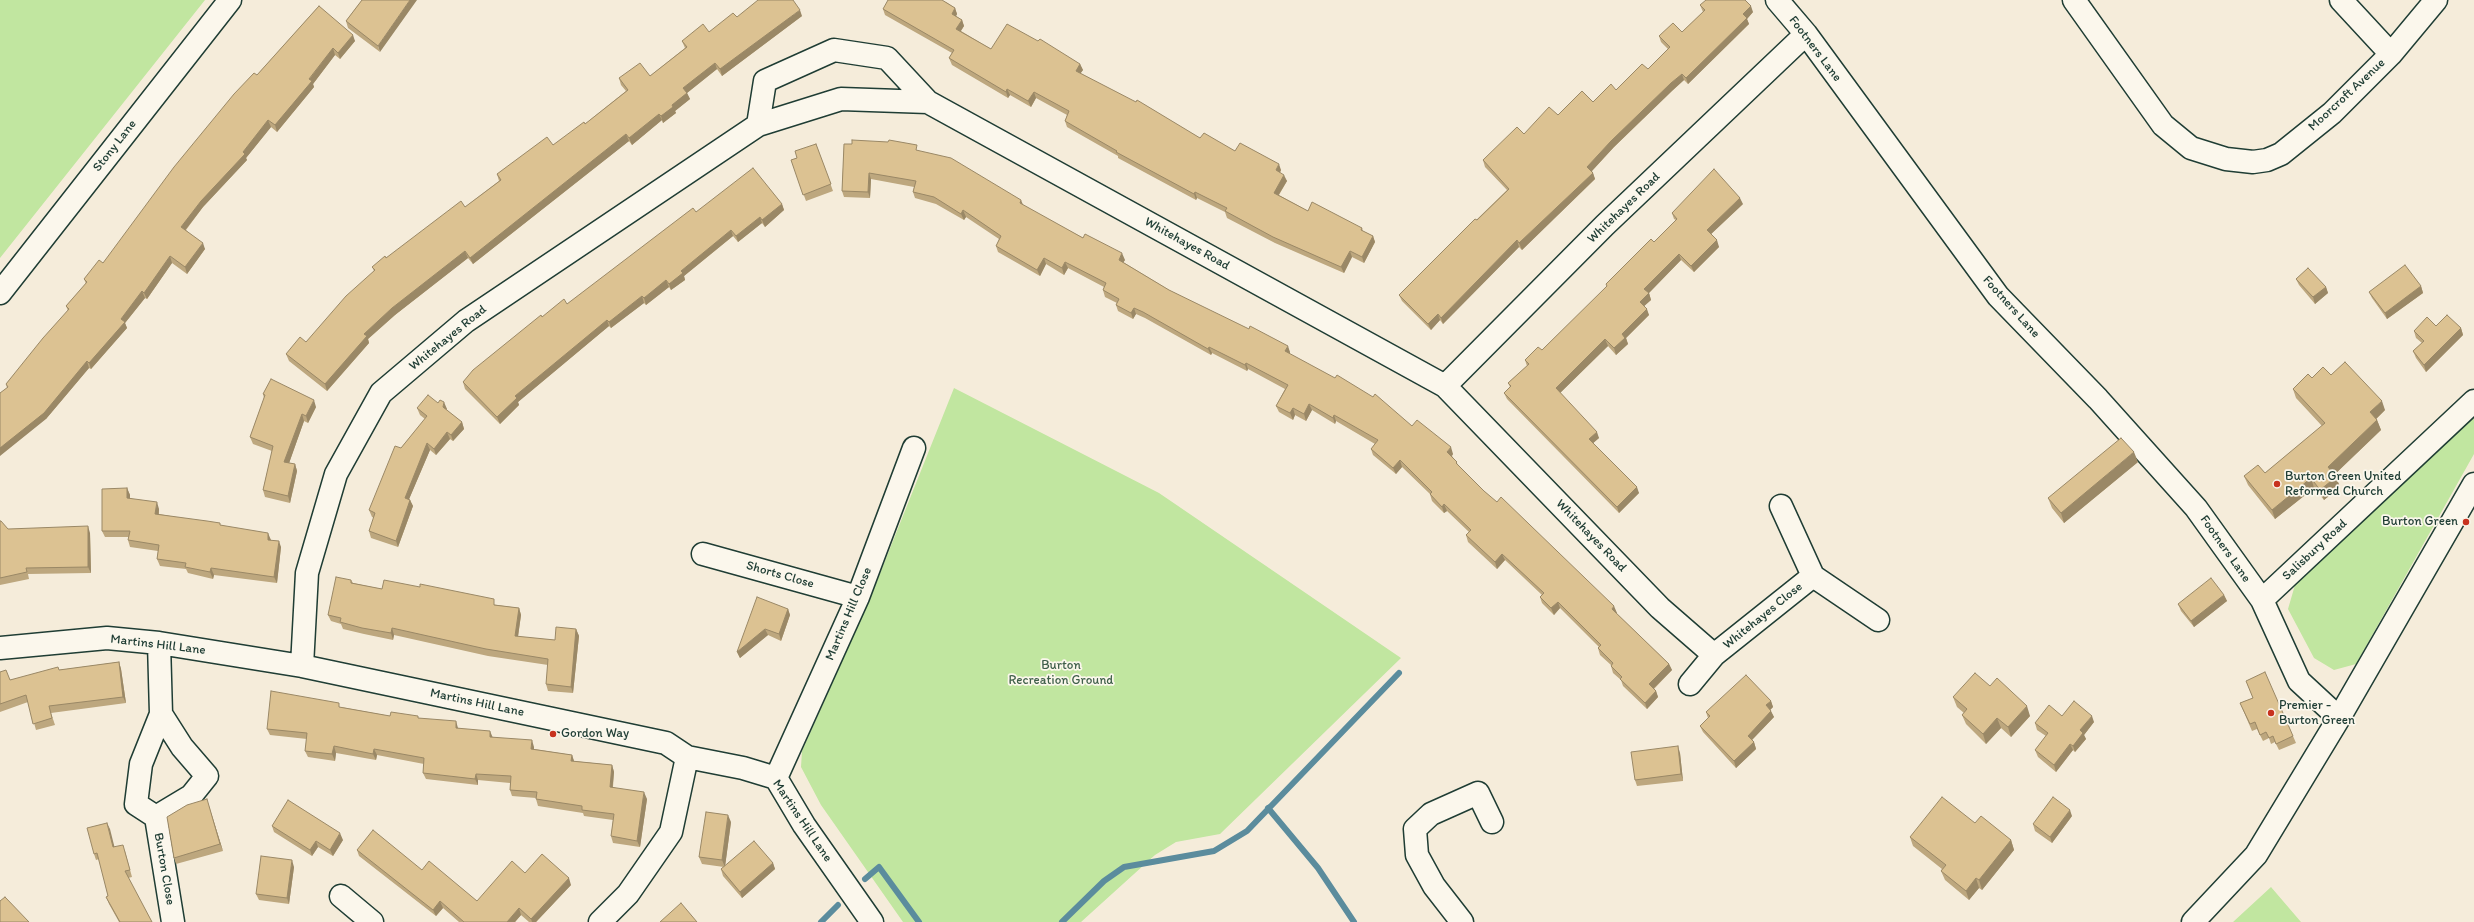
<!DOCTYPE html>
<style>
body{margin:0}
canvas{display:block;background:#f5ecda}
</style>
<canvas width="2474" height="922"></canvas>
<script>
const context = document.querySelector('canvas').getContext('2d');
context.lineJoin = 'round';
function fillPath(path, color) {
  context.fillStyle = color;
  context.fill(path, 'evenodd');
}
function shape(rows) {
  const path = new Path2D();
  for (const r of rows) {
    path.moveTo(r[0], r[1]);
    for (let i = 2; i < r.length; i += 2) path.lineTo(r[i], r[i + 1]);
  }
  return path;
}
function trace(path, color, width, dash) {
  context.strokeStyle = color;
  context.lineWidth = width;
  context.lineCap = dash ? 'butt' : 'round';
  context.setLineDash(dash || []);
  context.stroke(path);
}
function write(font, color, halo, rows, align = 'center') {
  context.font = font + ' Itim,sans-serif';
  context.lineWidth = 3.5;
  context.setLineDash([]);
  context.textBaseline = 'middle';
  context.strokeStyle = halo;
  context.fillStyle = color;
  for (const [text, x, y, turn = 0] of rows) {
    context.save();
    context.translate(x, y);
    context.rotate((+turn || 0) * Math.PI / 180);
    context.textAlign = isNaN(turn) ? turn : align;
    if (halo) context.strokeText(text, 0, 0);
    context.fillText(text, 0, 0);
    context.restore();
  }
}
fillPath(shape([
 [0,0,205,0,0,258],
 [954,388,1159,493,1401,658,1220,834,1176,842,1155,855,1081,922,903,922,821,805,801,767,802,751,869,601],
 [2474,414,2474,454,2356,664,2334,670,2314,658,2288,609,2295,585],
 [2271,887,2301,922,2233,922]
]), '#c1e6a0');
trace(shape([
 [1268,808,1318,868,1354,922],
 [865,879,879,867,919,922],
 [821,922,838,905],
 [1062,922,1104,881,1124,867,1214,851,1247,831,1399,673]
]), '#5b8c9d', 6);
const minor = shape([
 [1777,0,1806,34,1998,296,2098,399,2196,508,2262,600,2299,681,2339,718],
 [2074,0,2163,125,2191,148,2226,159,2253,162,2267,160,2281,154,2332,113,2391,54,2436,0],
 [2341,0,2391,54],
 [758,125,765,81,834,50,887,58,928,102],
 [1781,506,1813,576],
 [703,554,858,597],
 [2262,600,2474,401],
 [159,643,161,714,141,764,136,804,156,817,191,796,207,776,182,747,161,714],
 [0,648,107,638,159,643,302,666,666,743,687,757,743,768,776,778,804,825,872,922],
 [1714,655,1813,576,1878,620],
 [302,666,307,573,336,474,381,393,466,321,758,125,841,99,928,102,1445,386],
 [1690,684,1714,655,1660,608,1445,386,1605,225,1806,34],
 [776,778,858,597,914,448],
 [156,817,173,922],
 [341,896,372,922],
 [600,922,628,894,671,832,687,757],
 [1462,922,1434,886,1417,855,1415,829,1431,814,1478,793,1492,822],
 [2193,922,2256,855,2339,718,2474,484]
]);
const major = shape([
 [0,293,230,0]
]);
trace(minor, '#1f3d34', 25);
trace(major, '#1f3d34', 25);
trace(minor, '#fbf7ec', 22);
trace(major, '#fbf7ec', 22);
fillPath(shape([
 [362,0,380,52,348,28,346,21],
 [946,2,955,8,957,14,956,16,962,20,964,26,961,31,991,49,1080,64,1083,70,1080,73,1200,138,1235,151,1281,170,1280,173,1287,181,1279,195,1308,211,1362,228,1363,231,1373,236,1375,242,1364,263,1352,257,1344,273,1275,243,1227,218,1225,212,1197,198,1196,200,1118,158,1118,156,1067,127,1065,121,1067,115,1036,98,1031,107,1010,95,1008,98,952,65,949,58,952,53,885,15,883,9],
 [1700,5,1753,12,1747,19,1749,24,1688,84,1684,80,1673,90,1614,147,1592,171,1593,173,1595,179,1522,250,1519,247,1443,324,1440,320,1431,330,1402,301,1399,295,1507,190,1485,167,1483,160,1524,134,1558,115,1593,102,1616,90,1648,69,1668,49,1661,42,1659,36,1682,32,1703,12],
 [319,6,355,41,340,59,335,55,313,84,314,87,277,132,271,127,246,158,247,160,203,207,186,230,205,249,187,274,172,263,147,299,145,298,125,323,127,328,91,369,89,368,46,419,7,388,6,384,68,311,66,306,86,284,84,279,103,263,257,75],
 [802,16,722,76,717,69,687,93,690,99,675,111,676,113,663,123,662,120,632,145,629,141,473,264,468,258,395,315,368,339,369,343,327,391,289,361,286,354,306,342,374,271,372,267,386,258,465,207,499,181,497,174,553,145,585,124,626,91,621,85,619,78,650,76,685,48,682,41,709,32,737,17],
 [816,144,833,191,806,201,791,160,797,158],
 [844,144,919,151,1125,260,1123,262,1169,290,1290,352,1290,354,1412,426,1453,454,1452,456,1459,466,1484,491,1617,613,1616,613,1669,664,1672,670,1654,689,1656,691,1658,697,1647,709,1623,686,1621,680,1613,673,1611,666,1611,665,1600,655,1598,648,1599,647,1560,608,1554,615,1542,603,1540,597,1542,595,1505,560,1497,569,1468,542,1466,535,1469,532,1447,511,1444,513,1432,501,1430,494,1402,467,1396,474,1373,455,1371,449,1375,444,1336,421,1335,424,1312,410,1306,421,1295,415,1293,420,1279,412,1276,406,1285,389,1248,369,1247,371,1212,353,1211,355,1145,318,1136,314,1133,319,1118,311,1116,305,1117,303,1105,297,1103,290,1104,287,1068,268,1064,275,1046,264,1040,276,998,252,996,246,999,239,966,217,964,220,936,204,915,198,913,192,914,187,871,179,870,198,844,197,842,191],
 [782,204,784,210,765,227,762,223,738,242,733,236,684,276,685,280,671,290,669,287,646,305,644,303,611,328,609,326,518,402,519,405,500,424,465,389,463,382,542,317,567,304,696,212],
 [1743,204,1711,234,1719,247,1694,272,1681,260,1649,293,1651,300,1644,306,1649,315,1626,338,1628,344,1616,355,1608,346,1560,393,1599,438,1593,443,1639,493,1619,513,1507,399,1504,393,1510,387,1508,383,1527,366,1525,360,1542,350,1607,287,1606,284,1654,242,1676,220,1674,219,1672,213],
 [2296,279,2326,287,2328,293,2315,304,2299,285],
 [2421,286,2423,293,2387,319,2372,298,2369,292],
 [2436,326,2461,328,2463,335,2426,372,2416,358,2413,351,2422,343,2416,338,2414,331],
 [2331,375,2385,410,2376,419,2377,420,2381,430,2334,475,2336,477,2340,487,2324,500,2314,488,2275,519,2248,485,2244,476,2265,473,2322,426,2296,398,2293,389,2312,378],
 [263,394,316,407,308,423,304,421,289,463,295,464,297,471,290,503,265,497,263,490,272,451,253,444,250,437,264,398],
 [438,403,447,409,446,410,462,422,464,429,453,441,450,439,436,455,430,450,409,499,410,500,413,506,398,547,371,538,369,531,374,518,372,517,369,510,401,448,425,419,420,415,417,408],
 [2138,462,2064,523,2052,508,2048,498],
 [127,488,130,495,130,498,159,509,159,514,221,525,271,540,281,547,277,583,214,575,213,579,188,573,186,569,160,566,157,559,158,551,130,547,128,540,129,537,105,537,102,531],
 [0,521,8,529,90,533,91,573,28,574,29,579,0,585],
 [351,580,353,583,382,589,519,608,521,615,518,637,555,640,576,629,579,636,573,693,548,691,546,684,548,665,488,656,394,635,393,640,364,634,343,629,341,624,331,621,328,615],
 [2224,595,2227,601,2194,627,2181,611,2178,604],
 [788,609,790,615,781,641,768,635,740,658,737,652],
 [119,662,121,669,126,703,51,713,55,725,36,730,28,702,0,712,0,672,10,680,59,670],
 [2246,681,2293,736,2296,743,2279,750,2275,742,2271,744,2269,738,2263,741,2257,729,2252,731,2240,703,2253,698],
 [1990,686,2030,716,2011,737,2001,728,1986,744,1966,724,1962,715,1964,713,1957,707,1953,697],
 [1771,701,1773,707,1770,710,1774,717,1752,740,1754,742,1756,749,1736,768,1703,732,1700,726,1708,718,1706,712],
 [341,707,390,716,419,718,458,728,492,737,534,747,534,749,572,755,574,761,612,765,614,772,613,787,647,799,640,847,613,843,611,836,613,820,584,816,583,813,538,806,536,799,536,798,512,796,510,790,510,783,478,780,478,785,426,779,423,773,424,764,377,755,376,760,336,753,335,761,308,757,305,751,307,739,270,735,267,729],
 [2062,716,2094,722,2084,735,2086,739,2075,752,2073,750,2056,772,2038,757,2035,750,2046,736,2037,730,2035,723],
 [1680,753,1683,781,1637,786,1635,780],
 [209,806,223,851,176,864,174,858],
 [2072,816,2052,843,2035,831,2033,824],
 [731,822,725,866,773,863,775,869,742,898,723,876,721,869,724,867,702,864,699,857],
 [107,823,114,847,125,851,132,877,128,878,152,922,119,922,109,904,106,897,108,896,99,859,96,860,94,854],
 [1975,823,2011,840,2014,850,1982,890,1979,888,1969,900,1945,880,1941,871,1942,869,1913,846,1910,837],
 [272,826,343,840,333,856,318,847,312,856,274,832],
 [357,850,422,870,477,901,525,873,571,885,536,922,529,922,521,915,515,922,459,922,443,908,436,916,359,856],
 [294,867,289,904,259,900,256,894]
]), '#bda77e');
fillPath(shape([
 [410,0,417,0,380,52,378,46],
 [1751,6,1753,12,1747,19,1749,24,1688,84,1686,78,1743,14],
 [955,8,957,14,954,20,952,14],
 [800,10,802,16,722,76,720,69],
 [962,20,964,26,958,35,956,29],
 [353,35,355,41,340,59,338,53],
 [333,48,335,55,313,84,314,87,277,132,275,125],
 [715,63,717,69,687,93,690,99,675,111,676,113,663,123,661,116,672,105,683,88],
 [1080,64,1083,70,1078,77,1076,71],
 [1682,74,1684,80,1673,90,1614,147,1590,173,1587,167,1611,141,1671,83],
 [1007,89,1010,95,1008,98,1006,92],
 [1034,92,1036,98,1031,107,1028,101],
 [659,114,662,120,632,145,629,138],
 [268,120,271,127,246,158,247,160,203,207,183,233,181,227,201,201,243,152],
 [626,134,629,141,473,264,470,258],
 [1279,164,1281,170,1278,176,1276,170],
 [869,173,871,179,870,198,868,192],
 [1593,173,1595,179,1522,250,1519,243],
 [1284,175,1287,181,1276,199,1274,193],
 [1195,192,1197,198,1196,200,1194,194],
 [1740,198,1743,204,1709,236,1707,230],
 [1021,200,1024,207,1020,203],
 [782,204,784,210,765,227,762,220],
 [963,210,966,217,964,220,961,214],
 [760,217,762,223,738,242,736,236],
 [731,230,733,236,684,276,685,280,671,290,669,284,681,271],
 [1373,236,1375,242,1364,263,1362,257],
 [1517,240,1519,247,1443,324,1441,318],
 [1717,240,1719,247,1694,272,1691,266],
 [203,243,205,249,187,274,185,267],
 [465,251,468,258,395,315,368,339,369,343,327,391,325,384,364,334,392,308],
 [1350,251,1352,257,1344,273,1341,267],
 [1122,253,1125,260,1121,266,1119,260],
 [1679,254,1681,260,1647,295,1649,293,1651,300,1642,308,1640,302,1644,289],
 [170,256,172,263,147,299,144,293],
 [1044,258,1046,264,1040,276,1037,270],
 [1065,262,1068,268,1064,275,1062,268],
 [666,280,669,287,646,305,644,298],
 [2421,286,2423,293,2387,319,2385,313],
 [2326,287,2328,293,2315,304,2313,297],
 [142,291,145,298,125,323,127,328,91,369,89,363,121,319],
 [642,296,644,303,611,328,609,322],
 [1134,308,1136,314,1133,319,1131,313],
 [1647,309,1649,315,1626,338,1628,344,1616,355,1614,348,1622,334],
 [1438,314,1440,320,1431,330,1428,324],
 [607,320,609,326,518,402,519,405,500,424,497,417,515,396],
 [2461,328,2463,335,2426,372,2424,365],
 [1605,339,1608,346,1558,395,1556,388],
 [1288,346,1290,352,1288,358,1285,351],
 [1209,347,1212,353,1211,355,1208,349],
 [87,361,89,368,46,419,0,456,0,448],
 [1246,363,1248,369,1247,371,1245,365],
 [314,400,316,407,308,423,306,416],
 [2382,401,2385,410,2373,422,2370,412],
 [444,402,447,409,445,413,443,407],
 [1309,404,1312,410,1306,421,1304,414],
 [1293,408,1295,415,1293,420,1290,413],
 [302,414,304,421,287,469,284,462],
 [1334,415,1336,421,1335,424,1333,418],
 [2377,420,2381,430,2332,477,2328,467],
 [462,422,464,429,453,441,451,435],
 [447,432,450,439,436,455,434,449],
 [1597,432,1599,438,1591,445,1589,439],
 [427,443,430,450,407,504,405,498],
 [1451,447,1453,454,1450,458,1447,452],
 [2134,452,2138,462,2064,523,2061,513],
 [1400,460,1402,467,1396,474,1393,468],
 [295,464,297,471,290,503,288,496],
 [2336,477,2340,487,2324,500,2320,490],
 [2311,478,2314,488,2275,519,2272,510],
 [1637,487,1639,493,1619,513,1617,507],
 [127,488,130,495,130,504,127,498],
 [410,500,413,506,398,547,396,541],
 [157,502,159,509,158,520,155,514],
 [1444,504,1447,511,1444,513,1442,507],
 [88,526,90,533,91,573,88,567],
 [268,533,271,540,268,540],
 [279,541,281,547,277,583,274,577],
 [1502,554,1505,560,1497,569,1495,562],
 [211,568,214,575,213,579,210,572],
 [2224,595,2227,601,2194,627,2191,621],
 [1558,602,1560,608,1554,615,1551,608],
 [1614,606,1617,613,1614,616,1612,609],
 [519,608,521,615,517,643,515,636],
 [788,609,790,615,781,641,779,634],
 [392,628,394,635,393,640,391,633],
 [576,629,579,636,573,693,571,687],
 [765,629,768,635,740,658,737,652],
 [119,662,121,669,126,703,123,697],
 [1669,664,1672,670,1651,691,1649,684],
 [1656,691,1658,697,1647,709,1645,703],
 [1771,701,1773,707,1768,712,1766,705],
 [2027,706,2030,716,2011,737,2008,727],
 [1771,711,1774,717,1750,742,1748,736],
 [2092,716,2094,722,2084,735,2086,739,2075,752,2073,746,2080,730],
 [1997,718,2001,728,1986,744,1983,734],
 [456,721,458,728,458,734,456,728],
 [490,731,493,738,490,737],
 [532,740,534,747,534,755,531,749],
 [1754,742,1756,749,1736,768,1734,761],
 [2070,744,2073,750,2056,772,2054,765],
 [334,746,336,753,335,761,332,754],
 [1678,746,1680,753,1683,781,1681,774],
 [374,749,377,755,376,760,373,754],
 [572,755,574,761,571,761],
 [612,765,614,772,612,793,610,787],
 [476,774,478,780,478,785,475,779],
 [644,792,647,799,640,847,637,841],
 [207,799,209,806,223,851,220,844],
 [2070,810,2072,816,2052,843,2050,837],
 [728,815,731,822,725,867,722,860],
 [107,823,110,829,116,853,113,847],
 [340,833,343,840,333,856,330,850],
 [2011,840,2014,850,1982,890,1979,880],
 [316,841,318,847,312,856,310,850],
 [292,860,294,867,289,904,287,898],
 [773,863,775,869,742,898,740,892],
 [569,878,571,885,536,922,532,922,531,919],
 [1976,878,1979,888,1969,900,1966,891],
 [440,901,443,908,436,916,433,910],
 [519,908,521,915,515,922,507,922]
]), '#9a8866');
const building = shape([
 [362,0,410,0,378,46,346,21,362,0],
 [758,0,793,0,800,10,720,69,715,63,683,88,687,93,672,105,673,107,661,116,659,114,629,138,626,134,470,258,465,251,392,308,364,334,367,336,325,384,286,354,300,337,306,342,346,296,375,270,372,267,385,256,386,258,461,201,465,207,501,180,497,174,547,137,553,145,584,122,585,124,628,90,619,78,640,63,650,76,687,47,682,41,703,24,709,32,733,13,737,17,758,0],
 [888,0,942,0,955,8,952,14,962,20,956,29,991,49,1007,24,1038,41,1040,39,1080,64,1076,71,1136,102,1137,100,1200,138,1204,133,1235,151,1240,143,1279,164,1276,170,1284,175,1274,193,1308,211,1312,202,1362,228,1361,230,1373,236,1362,257,1350,251,1341,267,1273,237,1225,211,1227,208,1195,192,1194,194,1116,152,1117,151,1065,121,1069,111,1034,92,1028,101,1007,89,1006,92,949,58,954,50,883,9,888,0],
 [1706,0,1745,0,1751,6,1743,14,1747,18,1686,78,1682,74,1671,83,1611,141,1587,167,1593,173,1519,243,1517,240,1441,318,1438,314,1428,324,1399,295,1475,219,1477,220,1509,189,1483,160,1517,127,1524,134,1549,107,1558,115,1582,91,1593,102,1611,84,1616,90,1642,64,1648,69,1670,47,1659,36,1673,23,1682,32,1705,10,1700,5,1706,0],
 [319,6,353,35,338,53,333,48,309,79,312,81,275,125,268,120,243,152,245,154,201,201,181,227,203,243,185,267,170,256,144,293,142,291,121,319,125,322,89,363,87,361,44,413,0,448,0,393,8,387,6,384,43,338,69,309,66,306,87,282,84,279,99,260,103,263,174,167,234,94,254,73,257,75,319,6],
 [852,140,888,142,889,140,917,145,916,150,951,158,1021,200,1020,203,1083,238,1085,234,1122,253,1119,260,1169,290,1249,329,1250,326,1288,346,1285,351,1335,378,1337,375,1373,397,1375,394,1412,426,1417,420,1451,447,1447,452,1457,462,1456,463,1484,491,1497,502,1501,497,1614,606,1612,609,1669,664,1649,684,1656,691,1645,703,1620,679,1622,677,1611,666,1613,663,1598,648,1601,645,1558,602,1551,608,1540,597,1544,593,1502,554,1495,562,1466,535,1471,530,1444,504,1442,507,1430,494,1432,492,1400,460,1393,468,1371,449,1378,440,1334,415,1333,418,1309,404,1304,414,1293,408,1290,413,1276,406,1288,385,1246,363,1245,365,1209,347,1208,349,1143,312,1134,308,1131,313,1116,305,1119,299,1103,290,1106,283,1065,262,1062,268,1044,258,1037,270,996,246,1001,236,963,210,961,214,934,197,913,192,916,181,869,173,868,192,842,191,844,144,852,144,852,140],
 [816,144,831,184,803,195,791,160,797,158,795,151,816,144],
 [753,168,782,204,762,220,760,217,736,236,731,230,681,271,683,273,669,284,666,280,644,298,642,296,609,322,607,320,515,396,517,398,497,417,463,382,473,370,541,315,542,317,564,299,567,304,693,208,696,212,753,168],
 [1714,169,1740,198,1707,230,1717,240,1691,266,1679,254,1644,289,1649,293,1640,302,1647,309,1622,334,1625,338,1614,348,1605,339,1556,388,1597,432,1589,439,1637,487,1617,507,1504,393,1511,386,1508,383,1529,364,1525,360,1538,347,1542,350,1607,286,1606,284,1651,239,1654,242,1677,219,1672,213,1714,169],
 [2405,265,2421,286,2385,313,2369,292,2405,265],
 [2308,268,2326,287,2313,297,2296,279,2308,268],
 [2447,315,2461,328,2424,365,2413,351,2424,341,2414,331,2427,317,2436,326,2447,315],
 [2345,362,2382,401,2370,412,2377,420,2328,467,2336,477,2320,490,2311,478,2272,510,2244,476,2258,465,2265,473,2325,423,2293,389,2308,374,2312,378,2323,367,2331,375,2345,362],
 [271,379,314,400,306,416,302,414,284,462,295,464,288,496,263,490,273,446,250,437,265,395,263,394,271,379],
 [428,395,438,403,440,400,444,402,443,407,462,422,451,435,447,432,434,449,427,443,405,498,410,500,396,541,369,531,375,513,369,510,395,446,401,448,427,416,417,408,428,395],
 [2121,438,2134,452,2061,513,2048,498,2121,438],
 [127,488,127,498,157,502,155,514,207,521,220,523,220,525,268,533,268,540,279,541,274,577,211,568,210,572,185,567,186,563,157,559,159,545,128,540,130,531,102,531,102,489,127,488],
 [0,521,1,521,8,529,88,526,88,567,26,568,27,572,0,578,0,521],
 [336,577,351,580,351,583,382,589,384,580,420,587,420,584,494,599,494,605,519,608,515,636,555,640,556,627,576,629,571,687,546,684,548,659,486,649,392,628,391,633,362,628,340,622,341,618,328,615,336,577],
 [2211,578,2224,595,2191,621,2178,604,2211,578],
 [757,597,788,609,779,634,765,629,737,652,757,597],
 [119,662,123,697,49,706,52,718,33,724,26,695,0,704,0,672,6,670,10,680,58,667,59,670,119,662],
 [2265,672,2293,736,2276,744,2273,736,2269,738,2266,732,2260,735,2255,722,2250,724,2240,703,2253,698,2246,681,2265,672],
 [1975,673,1990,686,1997,678,2027,706,2008,727,1997,718,1983,734,1962,715,1967,709,1953,697,1975,673],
 [1746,675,1771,701,1766,705,1771,711,1748,736,1754,742,1734,761,1700,726,1710,716,1706,712,1746,675],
 [271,691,339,703,339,707,390,716,391,712,418,716,418,718,456,721,456,728,490,731,490,737,532,740,531,749,572,755,571,761,612,765,610,787,644,792,637,841,611,836,614,814,582,810,582,806,536,799,537,792,510,790,511,776,476,774,475,779,423,773,424,758,374,749,373,754,334,746,332,754,305,751,307,733,267,729,271,691],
 [2074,701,2092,716,2080,730,2083,733,2073,746,2070,744,2054,765,2035,750,2048,733,2035,723,2049,705,2062,716,2074,701],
 [1678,746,1681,774,1635,780,1631,752,1678,746],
 [1942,797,1975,823,1981,816,2011,840,1979,880,1976,878,1966,891,1941,871,1946,865,1910,837,1942,797],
 [2053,797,2070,810,2050,837,2033,824,2053,797],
 [207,799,220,844,174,858,167,817,187,805,207,799],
 [288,800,340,833,330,850,316,841,310,850,272,826,288,800],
 [706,812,728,815,722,860,699,857,706,812],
 [107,823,113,847,123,845,130,870,125,871,152,922,120,922,106,897,108,896,97,853,94,854,87,828,107,823],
 [373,830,422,870,429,861,477,901,512,861,525,873,542,854,569,878,531,919,519,908,507,922,464,922,440,901,433,910,357,850,373,830],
 [754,841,773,863,740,892,721,869,754,841],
 [261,856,292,860,287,898,256,894,261,856],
 [5,897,29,922,0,922,0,901,5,897],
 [681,903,697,922,660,922,681,903]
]);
fillPath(building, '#dcc292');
trace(building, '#9a8866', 1);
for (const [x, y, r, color] of [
 [2277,484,4,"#c8321e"],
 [2466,522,4,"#c8321e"],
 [2271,713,4,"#c8321e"],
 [553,734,4,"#c8321e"]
]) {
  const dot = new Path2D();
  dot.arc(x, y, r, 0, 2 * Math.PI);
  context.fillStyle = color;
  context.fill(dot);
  trace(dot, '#fbf7ec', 1.5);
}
write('13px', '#1f3d34', '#fbf7ec', [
 ["Footners Lane",1815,49,53],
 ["Moorcroft Avenue",2347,95,-43],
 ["Stony Lane",115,146,-52],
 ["Whitehayes Road",1624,208,-44],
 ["Whitehayes Road",1187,244,29],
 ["Footners Lane",2011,307,48],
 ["Whitehayes Road",448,338,-39],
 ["Whitehayes Road",1591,536,46],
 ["Footners Lane",2225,549,55],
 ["Salisbury Road",2315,550,-43],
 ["Shorts Close",780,575,16],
 ["Martins Hill Close",849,614,-67],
 ["Whitehayes Close",1763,616,-39],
 ["Martins Hill Lane",158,645,7],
 ["Martins Hill Lane",477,703,12],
 ["Martins Hill Lane",802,821,56],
 ["Burton Close",164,869,80]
]);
write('13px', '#1f3d34', '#fbf7ec', [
 ["Burton Green United",2285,477],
 ["Reformed Church",2285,492],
 ["Burton Green",2458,522,"right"],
 ["Premier -",2279,706],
 ["Burton Green",2279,721],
 ["Gordon Way",561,734]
], 'left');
write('13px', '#3f5f4a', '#fbf7ec', [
 ["Burton",1061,666],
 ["Recreation Ground",1061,681]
]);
</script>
